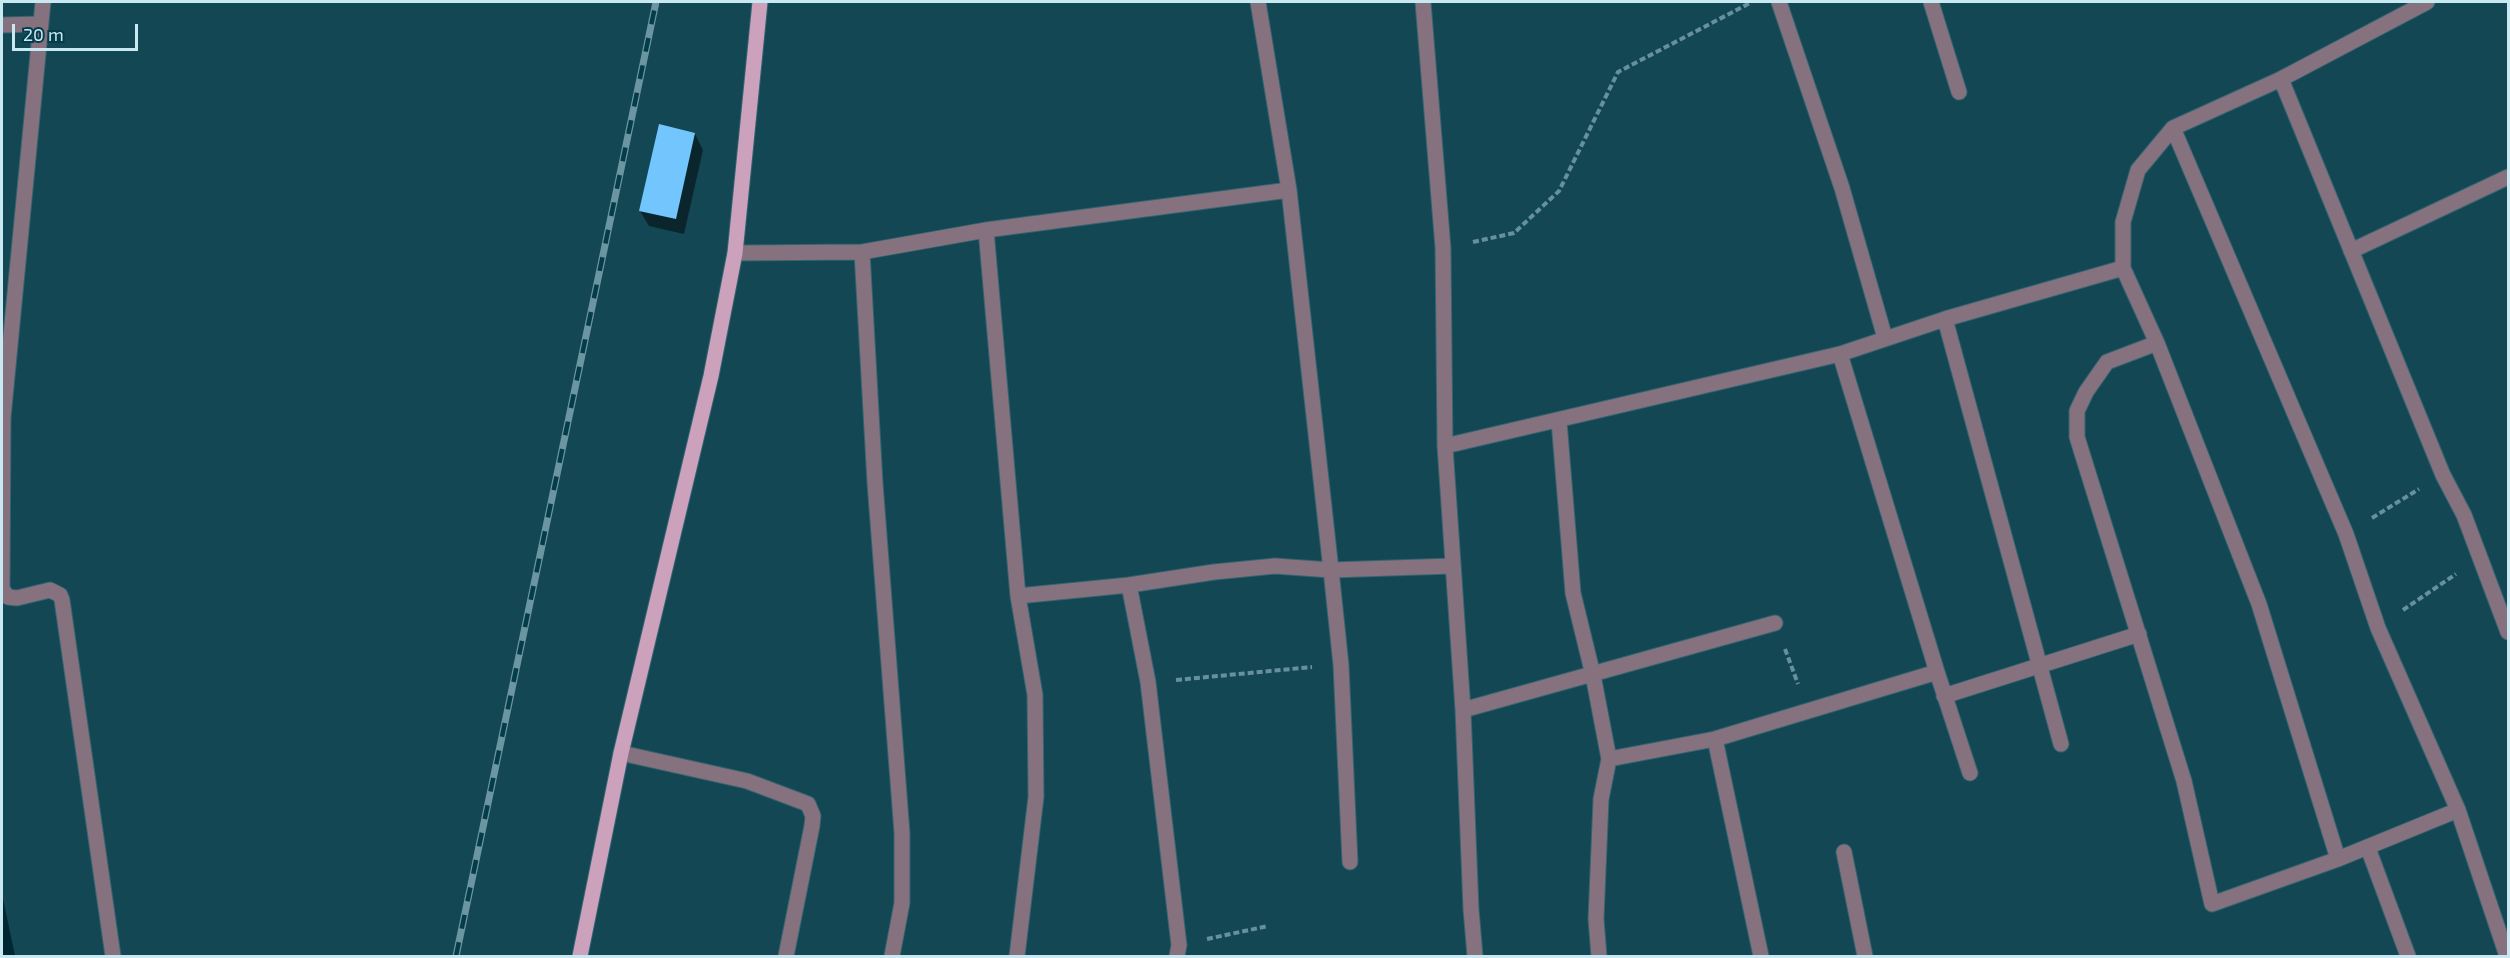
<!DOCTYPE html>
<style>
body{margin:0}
#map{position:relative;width:2510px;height:958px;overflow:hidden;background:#134754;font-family:"Exo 2",sans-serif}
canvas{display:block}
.frame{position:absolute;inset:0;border:3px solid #c8e8f2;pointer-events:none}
.scale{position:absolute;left:12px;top:24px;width:126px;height:27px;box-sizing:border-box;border:3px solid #c8e8f2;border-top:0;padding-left:8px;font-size:18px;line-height:21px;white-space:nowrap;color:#c8e8f2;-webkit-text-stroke:4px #043c49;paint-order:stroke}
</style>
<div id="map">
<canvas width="2510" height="958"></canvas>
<div class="frame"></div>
<div class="scale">20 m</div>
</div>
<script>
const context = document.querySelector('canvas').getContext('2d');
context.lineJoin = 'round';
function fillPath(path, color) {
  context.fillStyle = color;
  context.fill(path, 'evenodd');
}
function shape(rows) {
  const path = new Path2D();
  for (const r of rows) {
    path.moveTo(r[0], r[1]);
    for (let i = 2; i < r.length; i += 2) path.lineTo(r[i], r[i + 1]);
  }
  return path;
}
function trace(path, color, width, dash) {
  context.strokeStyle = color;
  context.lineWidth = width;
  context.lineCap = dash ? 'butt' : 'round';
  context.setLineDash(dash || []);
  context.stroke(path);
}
fillPath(shape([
 [2,894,15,956,2,956]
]), '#012731');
fillPath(shape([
 [695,134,703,150,684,234,649,226,640,211]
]), '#0007');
fillPath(shape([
 [659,124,695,133,676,219,639,211]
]), '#73c6fd');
const minor = shape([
 [43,2,3,418,2,589,8,597,17,598,50,590,60,595,62,600,113,956],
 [1258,2,1289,190,1331,570,1341,665,1350,862],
 [1423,2,1443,248,1445,446,1463,710,1471,909,1475,956],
 [1779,2,1842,188,1885,338],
 [1931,2,1959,92],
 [2,25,40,24],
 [2281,79,2443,475,2464,515,2508,632],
 [2173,128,2346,534,2378,628,2458,810,2507,956],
 [986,230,1018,596,1035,695,1036,797,1017,956],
 [2351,251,2508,177],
 [862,252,875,483,902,833,902,903,892,956],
 [735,253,862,252,986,230,1289,190],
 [1945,319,2061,744],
 [2157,343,2107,362,2086,392,2077,411,2077,437,2184,781,2212,904,2338,859,2458,810],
 [1840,354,1937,672,1970,773],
 [1559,421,1573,593,1593,675,1609,759],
 [1445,446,1840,354,1945,319,2123,268],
 [1129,585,1148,682,1179,945,1177,956],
 [1018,596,1129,585,1214,572,1275,566,1331,570,1452,566],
 [1944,696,2139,634],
 [1463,710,1775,623],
 [1715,739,1761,956],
 [621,753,747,781,808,804,813,816,812,826,786,956],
 [2368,848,2408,956],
 [1844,852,1865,956],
 [2338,859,2259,604,2157,343,2123,268,2123,222,2138,170,2173,128,2281,79,2427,2],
 [1599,956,1596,919,1601,799,1609,759,1715,739,1937,672]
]);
const major = shape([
 [580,956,621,753,711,376,735,253,760,2]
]);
trace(minor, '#346470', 17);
trace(major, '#346470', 17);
trace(shape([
 [1473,242,1514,233,1559,191,1618,72,1750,3],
 [2372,518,2419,489],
 [2403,610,2456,574],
 [1785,649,1798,684],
 [1176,680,1312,667],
 [1207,939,1268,926]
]), '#66919c', 4, [6, 3]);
trace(minor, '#86717f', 15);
trace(major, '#cba1bc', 15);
const rail = shape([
 [456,956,656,2]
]);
trace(rail, '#6b96a1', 7);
trace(rail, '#043c49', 4.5, [14]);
</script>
